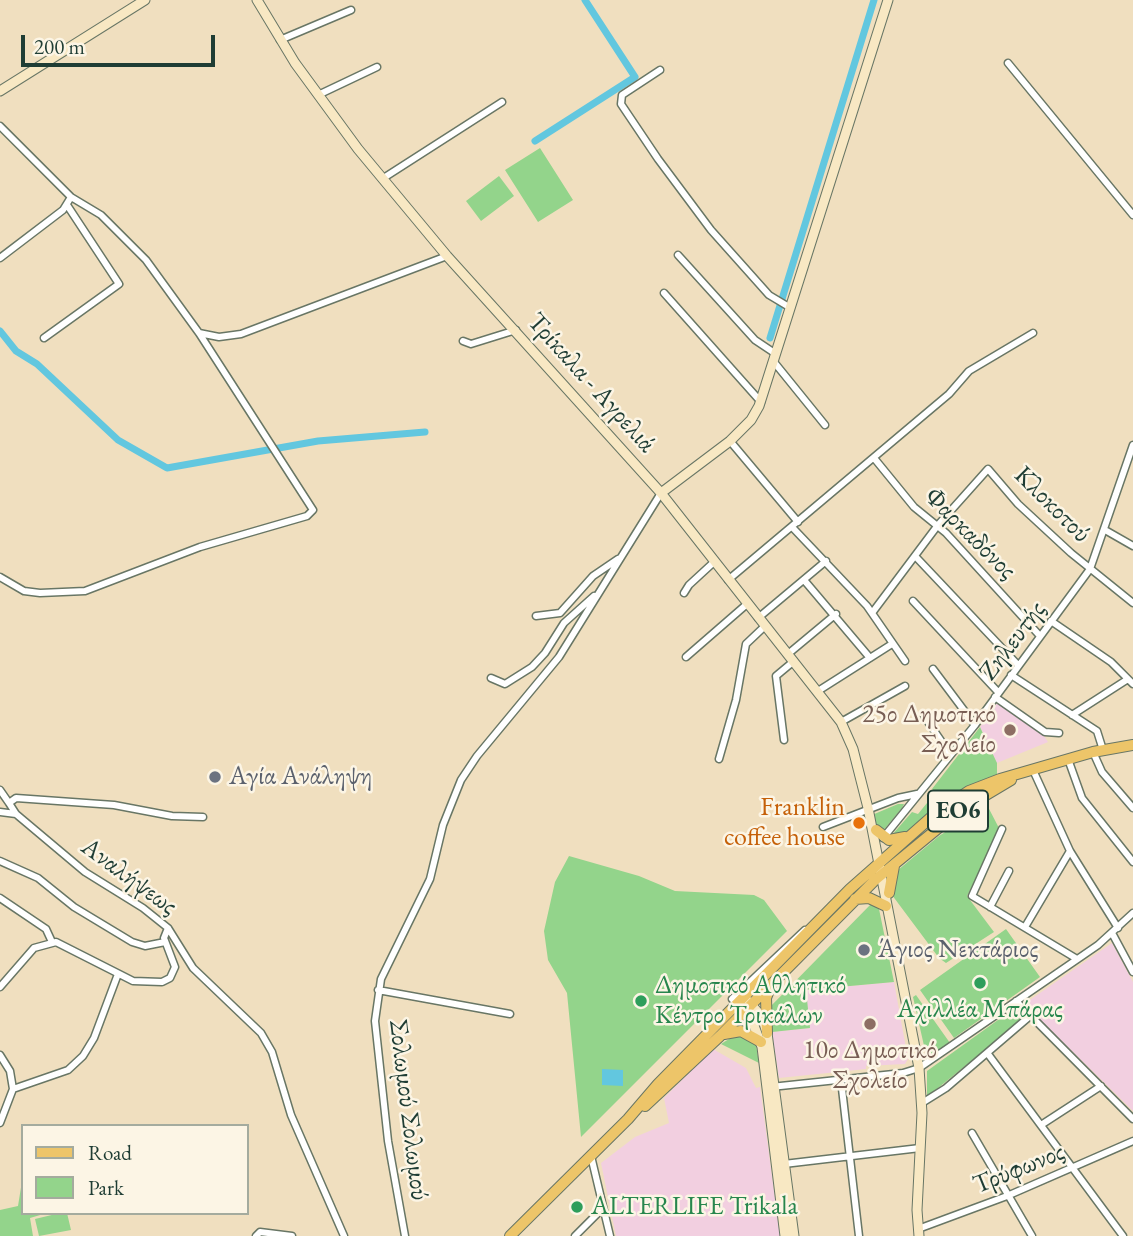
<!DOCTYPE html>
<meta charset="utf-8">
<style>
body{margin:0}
#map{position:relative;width:1133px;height:1236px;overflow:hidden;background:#f0dfbf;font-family:"EB Garamond",serif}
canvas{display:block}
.legend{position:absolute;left:21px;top:1124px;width:228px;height:91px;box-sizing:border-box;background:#fcf5e5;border:2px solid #a4ab9e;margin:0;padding:9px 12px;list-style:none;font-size:21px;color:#1f3d34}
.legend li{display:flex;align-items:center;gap:14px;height:35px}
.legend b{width:35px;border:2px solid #a4ab9e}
.scale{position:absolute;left:21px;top:35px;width:194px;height:32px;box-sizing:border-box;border:4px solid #1f3d34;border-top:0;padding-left:9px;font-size:21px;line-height:24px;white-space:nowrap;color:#1f3d34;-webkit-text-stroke:5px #fcf5e5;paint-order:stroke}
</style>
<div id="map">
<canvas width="1133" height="1236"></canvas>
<ul class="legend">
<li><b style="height:9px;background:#edc569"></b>Road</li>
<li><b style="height:19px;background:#93d48b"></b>Park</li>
</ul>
<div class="scale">200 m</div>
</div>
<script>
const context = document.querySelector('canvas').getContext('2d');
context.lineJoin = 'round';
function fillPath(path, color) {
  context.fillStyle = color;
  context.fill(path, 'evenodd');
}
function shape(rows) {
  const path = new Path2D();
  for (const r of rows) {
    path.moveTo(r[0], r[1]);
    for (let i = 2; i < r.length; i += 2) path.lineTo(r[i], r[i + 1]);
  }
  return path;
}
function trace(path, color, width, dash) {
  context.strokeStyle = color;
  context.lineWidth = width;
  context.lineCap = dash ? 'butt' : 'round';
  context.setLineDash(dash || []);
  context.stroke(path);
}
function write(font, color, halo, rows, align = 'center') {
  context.font = font + ' "EB Garamond",serif';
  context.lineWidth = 5;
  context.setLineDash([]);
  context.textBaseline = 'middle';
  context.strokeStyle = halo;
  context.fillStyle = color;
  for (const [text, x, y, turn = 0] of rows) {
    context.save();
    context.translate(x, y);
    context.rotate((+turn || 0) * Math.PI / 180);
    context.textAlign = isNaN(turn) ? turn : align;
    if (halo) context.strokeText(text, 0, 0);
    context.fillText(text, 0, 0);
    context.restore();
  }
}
fillPath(shape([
 [998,702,1042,733,1048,742,997,763,980,727],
 [1112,943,1133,982,1133,1111,1024,1004],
 [894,982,908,1059,905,1064,866,1066,866,1069,779,1078,772,1032,810,1028,805,990],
 [713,1049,746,1068,756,1088,760,1087,780,1236,616,1236,601,1163,635,1137,669,1123,664,1098]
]), '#f2cfe0');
fillPath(shape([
 [540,148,573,200,538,222,505,170],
 [499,176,514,196,481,221,466,201],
 [980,727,997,763,997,777,904,837,891,836,912,812,918,814,936,792,932,789],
 [898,804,904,804,902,808,882,832,877,830,872,815],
 [987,805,1000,830,967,896,994,932,946,963,939,958,892,895,898,870,939,836],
 [569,856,639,876,675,891,754,895,764,900,787,931,581,1137,567,993,548,960,544,931,555,882],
 [871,904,879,909,894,982,806,990,810,1028,772,1032,769,1008],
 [1006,929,1040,977,954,1038,920,990],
 [916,995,950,1043,927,1059,913,997],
 [1016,1007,1025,1017,927,1097,927,1071],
 [737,1034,756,1044,759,1063,721,1044],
 [23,1175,23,1213,47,1213,30,1218,33,1236,0,1236,0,1210,18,1206],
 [60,1213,67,1213,71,1230,39,1236,35,1219]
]), '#93d48b');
fillPath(shape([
 [602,1069,623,1070,623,1086,602,1085]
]), '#62c7df');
trace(shape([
 [535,141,635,77,585,0],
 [0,331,16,351,37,364,118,440,167,468,318,441,425,432],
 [770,338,874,0]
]), '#62c7df', 7);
const street = shape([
 [280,40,351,10],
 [1008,63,1133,215],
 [660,70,622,95,621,104,658,159,711,230,769,295,789,307],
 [318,95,377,67],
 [0,126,71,197],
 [382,179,502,102],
 [678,255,755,340,776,354],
 [0,258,63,210,71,197,101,215,146,260,199,333,313,510,307,516,200,547,85,591,40,593,24,591,0,577],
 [664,293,761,402],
 [199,333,219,337,241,334,447,256],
 [44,338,119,284,67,205],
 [463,341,471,344,516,330],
 [774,362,825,425],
 [730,441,798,522],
 [874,458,914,507,946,533,1040,636],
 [792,527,867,606,905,661],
 [1105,530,1133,546],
 [915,556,1018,665],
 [728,580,949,394,969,371,1033,333],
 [804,580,870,658],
 [684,593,689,585,714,562],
 [913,601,998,692],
 [872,613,938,525,988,469,1018,504,1071,553,1133,603],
 [536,616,560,613,593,576,618,559],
 [758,618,826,561],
 [1051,621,1111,662,1133,684],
 [788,654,836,614],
 [686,657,747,604],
 [933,669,975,725],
 [1011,675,1097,731,1103,750],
 [491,678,505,684,532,667,545,653,564,623,594,596],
 [818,691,892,644],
 [995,697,1045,732,1059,733],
 [1072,715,1128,679],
 [924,716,950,754],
 [841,722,905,686],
 [784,740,776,676,794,661],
 [1093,752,1102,772,1133,808],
 [719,759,736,700,746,644,765,626],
 [1068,759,1082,798,1133,862],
 [1033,770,1070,851,1118,928],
 [0,790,9,803],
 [0,812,16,814],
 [203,817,172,816,114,805,16,798,9,803,16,814,85,872,143,908,168,928,193,968,261,1033,272,1052,291,1115,344,1236],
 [823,827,898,798,917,794],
 [1002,829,972,896,1077,959],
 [883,838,975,725,1090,569,1133,445],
 [0,861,38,878,74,907,132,942,145,946,165,942],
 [0,898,46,929,52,942],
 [990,907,1009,871],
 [1025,927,1070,851],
 [1112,933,1133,972],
 [0,987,34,948,56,942,133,981,162,982,170,978,175,967,164,938,168,928],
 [378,990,510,1014],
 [1016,1001,1133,1119],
 [737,1004,732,999,805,930],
 [988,1054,1123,1236],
 [0,1055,10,1071,13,1089,0,1123],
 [841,1080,859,1236],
 [771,1087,903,1073,919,1068,1098,945,1133,913],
 [13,1089,68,1070,83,1056,94,1038,118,974],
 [922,1103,946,1088,1030,1016],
 [1041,1125,1101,1086],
 [972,1133,1032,1236],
 [591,1156,610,1236],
 [784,1164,920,1148],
 [918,1229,1007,1196,1133,1141],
 [256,1236,260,1232,292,1236],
 [405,1236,388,1141,375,1021,381,979,430,879,443,825,461,780,477,756,559,657,661,493],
 [575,1236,603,1208]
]);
const secondary = shape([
 [257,0,295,63,358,149,447,256,661,493,841,722,853,749,868,808,919,1068,922,1113,917,1210,919,1236],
 [0,91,145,0],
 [661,493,730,441,751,420,759,406,888,0],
 [748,1001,762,1017,767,1033,794,1236],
 [740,1008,753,1023,762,1047,785,1236]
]);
const primary = shape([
 [876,830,889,840,905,837],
 [889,893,894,866],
 [855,899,869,898,886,906],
 [767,1033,766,998,770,988],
 [724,1034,741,1031,761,1042],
 [645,1106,720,1036,875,880,959,811,1011,780],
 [510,1236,628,1119,658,1084,850,889,936,813,969,791,1000,779,1093,752,1133,745]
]);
trace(street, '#687665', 9);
trace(secondary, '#687665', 11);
trace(primary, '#687665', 12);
trace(street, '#fff', 6);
trace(secondary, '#f8e8c3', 9);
trace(primary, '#edc569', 10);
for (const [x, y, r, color] of [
 [1010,730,7,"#8d6e63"],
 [215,777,7,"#6b7280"],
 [859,823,7,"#e8710a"],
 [864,950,7,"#6b7280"],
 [980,983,7,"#2e9e5b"],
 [641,1001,7,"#2e9e5b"],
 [870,1024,7,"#8d6e63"],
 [577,1207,7,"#2e9e5b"]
]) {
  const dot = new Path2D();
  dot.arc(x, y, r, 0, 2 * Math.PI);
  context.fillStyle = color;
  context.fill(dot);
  trace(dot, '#fcf5e5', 2.5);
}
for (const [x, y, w] of [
 [958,811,60]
]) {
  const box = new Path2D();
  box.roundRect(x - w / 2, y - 20.5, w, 41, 5);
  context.fillStyle = '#fcf5e5';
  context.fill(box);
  trace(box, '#1f3d34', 2);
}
write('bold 24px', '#1f3d34', null, [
 ["ΕΟ6",958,811]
]);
write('26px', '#1f3d34', '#fcf5e5', [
 ["Τρίκαλα - Αγρελιά",591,383,48],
 ["Κλοκοτού",1052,505,45],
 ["Φαρκαδόνος",970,534,45],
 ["Ζηλευτής",1013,641,-53],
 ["Αναλήψεως",129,877,36],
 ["Σολωμού Σολωμού",408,1110,83],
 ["Τρύφωνος",1019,1169,-22]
]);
write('26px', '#785e54', '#fcf5e5', [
 ["25ο Δημοτικό",996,715],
 ["Σχολείο",996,745],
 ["10ο Δημοτικό",870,1051,"center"],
 ["Σχολείο",870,1081,"center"]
], 'right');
write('26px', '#5b616d', '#fcf5e5', [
 ["Αγία Ανάληψη",229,777],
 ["Άγιος Νεκτάριος",878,950]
], 'left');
write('26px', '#c56008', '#fcf5e5', [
 ["Franklin",845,808],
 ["coffee house",845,838]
], 'right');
write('26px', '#27864d', '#fcf5e5', [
 ["Δημοτικό Αθλητικό",655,986],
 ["Κέντρο Τρικάλων",655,1016],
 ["Αχιλλέα Μπάρας",980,1010,"center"],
 ["ALTERLIFE Trikala",591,1207]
], 'left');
</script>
